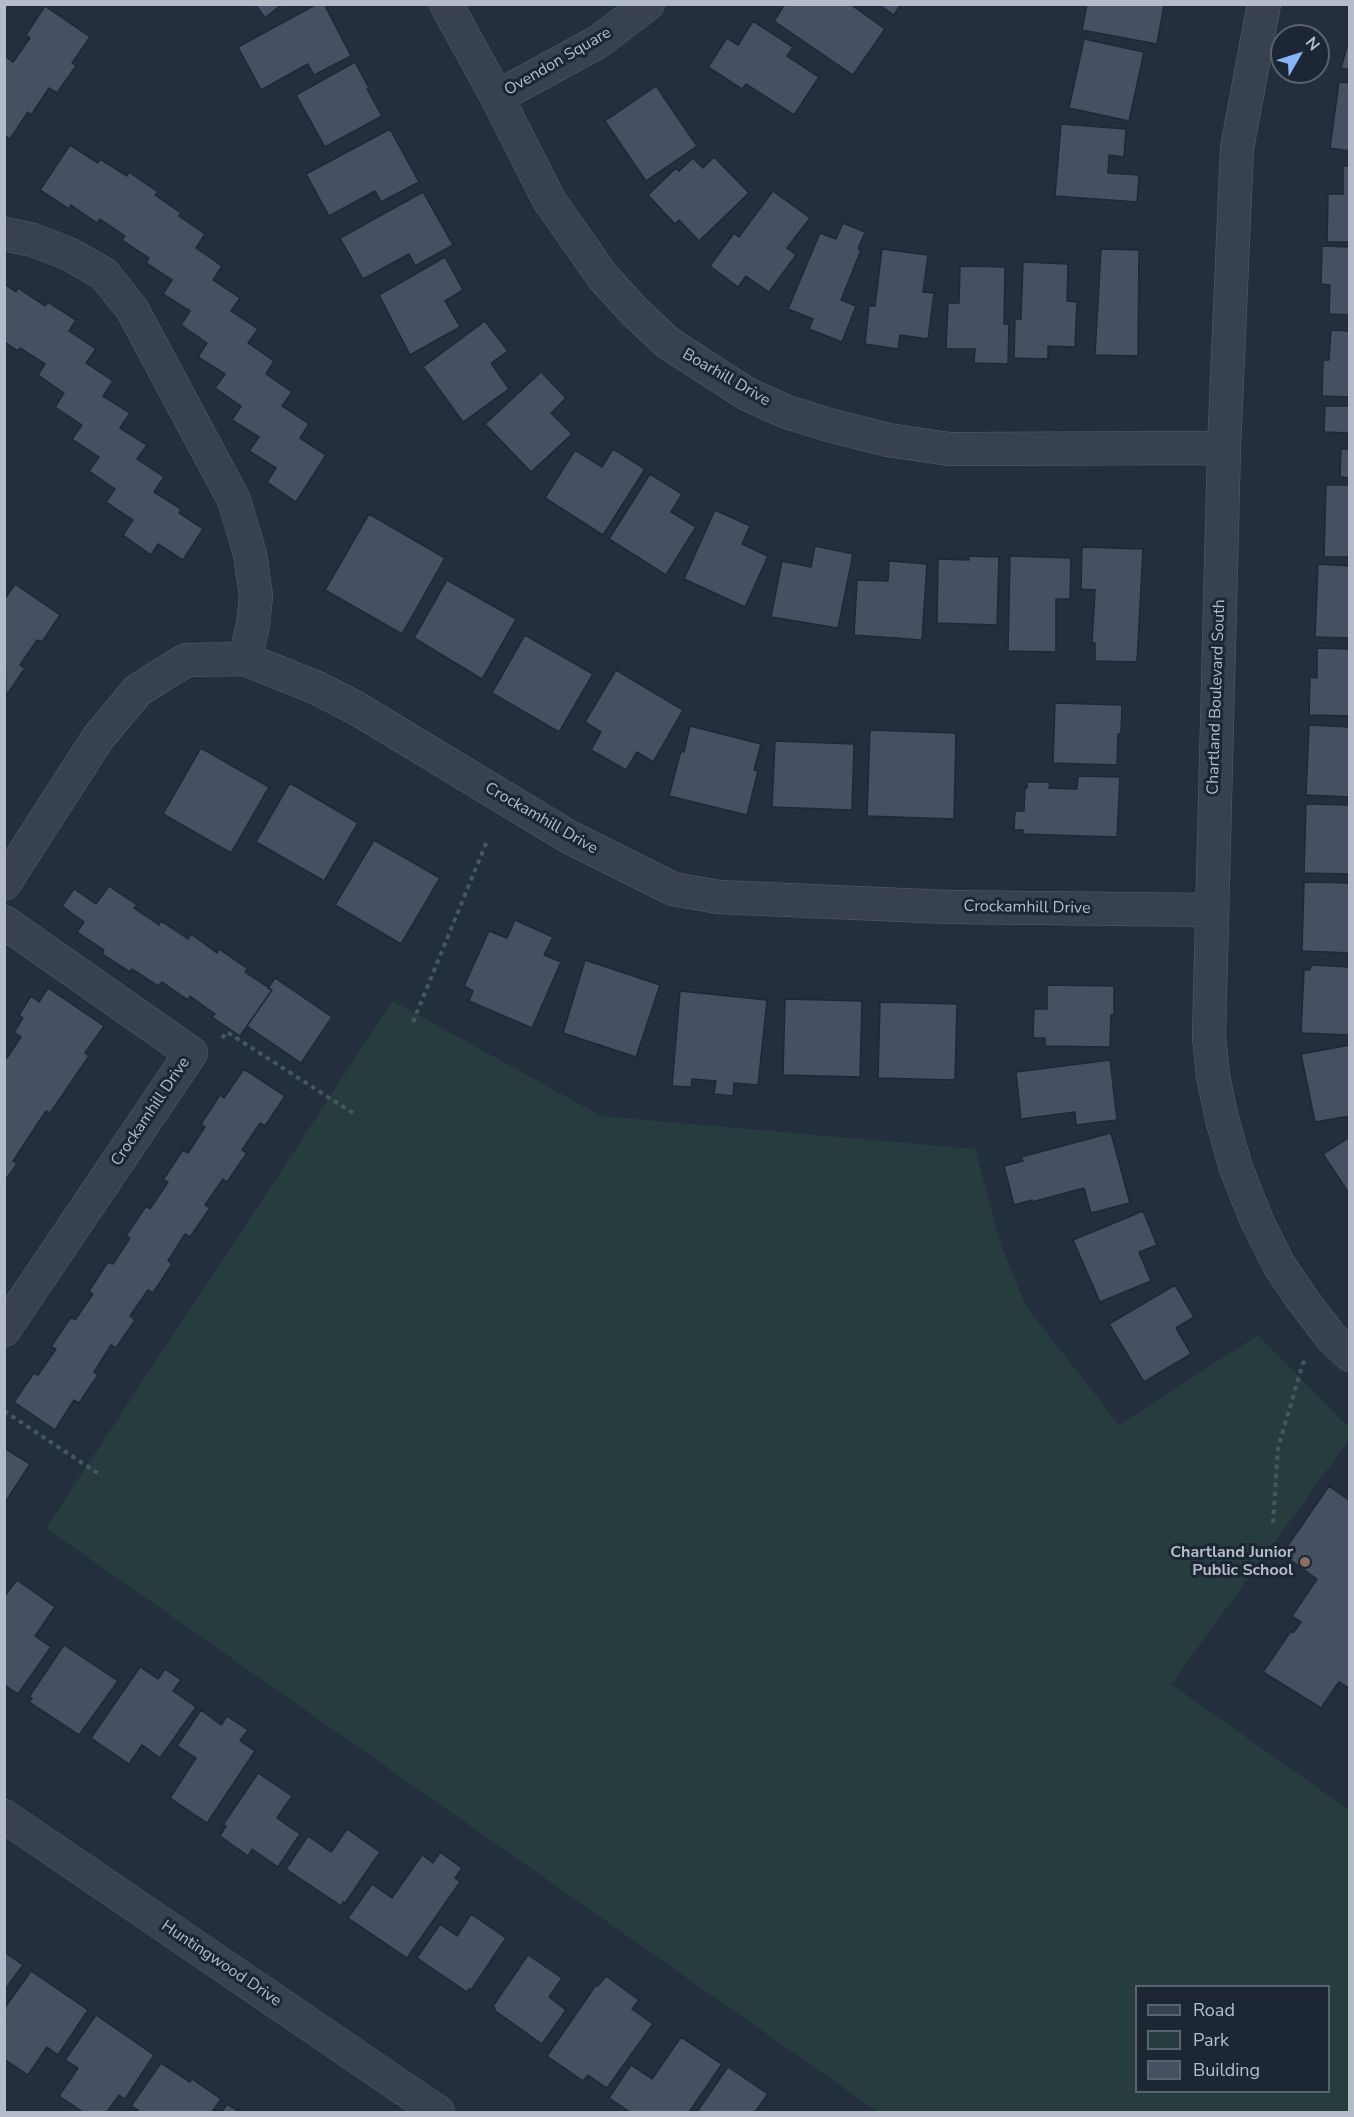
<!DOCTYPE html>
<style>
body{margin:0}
#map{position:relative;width:1354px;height:2117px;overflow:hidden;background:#242f3e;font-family:"Nunito Sans",sans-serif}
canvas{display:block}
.frame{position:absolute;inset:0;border:6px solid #b4bcc9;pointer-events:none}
.legend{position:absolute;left:1135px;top:1985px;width:195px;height:108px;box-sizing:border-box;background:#1d2633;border:2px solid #59626f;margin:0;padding:8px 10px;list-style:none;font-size:18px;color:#b4bcc9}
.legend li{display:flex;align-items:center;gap:12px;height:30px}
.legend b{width:30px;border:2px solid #59626f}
.north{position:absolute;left:1270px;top:24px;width:60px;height:60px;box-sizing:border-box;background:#1d2633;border:2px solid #59626f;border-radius:50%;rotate:51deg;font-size:16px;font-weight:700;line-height:24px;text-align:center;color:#b4bcc9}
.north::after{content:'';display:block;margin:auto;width:21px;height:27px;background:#8ab4f8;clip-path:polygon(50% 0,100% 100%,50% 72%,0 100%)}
</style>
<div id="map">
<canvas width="1354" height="2117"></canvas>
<div class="frame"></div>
<ul class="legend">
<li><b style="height:8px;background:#38414e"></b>Road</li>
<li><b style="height:16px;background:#263c3f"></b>Park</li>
<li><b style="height:16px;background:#455162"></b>Building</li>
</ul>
<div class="north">N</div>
</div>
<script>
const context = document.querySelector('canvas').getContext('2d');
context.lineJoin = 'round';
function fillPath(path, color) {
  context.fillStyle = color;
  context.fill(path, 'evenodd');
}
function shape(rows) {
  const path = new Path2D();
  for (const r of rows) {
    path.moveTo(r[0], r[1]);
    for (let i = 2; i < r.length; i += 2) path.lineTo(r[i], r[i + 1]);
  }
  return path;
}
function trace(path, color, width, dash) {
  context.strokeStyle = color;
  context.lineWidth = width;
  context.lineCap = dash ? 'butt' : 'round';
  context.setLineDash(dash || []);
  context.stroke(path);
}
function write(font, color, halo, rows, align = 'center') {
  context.font = font + ' "Nunito Sans",sans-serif';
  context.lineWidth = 6;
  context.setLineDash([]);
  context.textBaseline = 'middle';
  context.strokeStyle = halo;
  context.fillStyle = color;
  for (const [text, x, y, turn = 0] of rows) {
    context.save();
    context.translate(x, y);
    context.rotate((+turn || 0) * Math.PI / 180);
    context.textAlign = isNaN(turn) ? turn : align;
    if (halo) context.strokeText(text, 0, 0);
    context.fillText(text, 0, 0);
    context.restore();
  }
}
fillPath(shape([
 [393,1001,601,1116,975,1149,1002,1248,1026,1306,1119,1425,1258,1335,1349,1428,1349,1440,1171,1684,1349,1810,1349,2112,878,2112,46,1528],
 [1136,1986,1328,1986,1328,2092,1136,2092]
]), '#263c3f');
const building = shape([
 [255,4,282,4,265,18,255,4],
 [317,4,324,4,351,56,314,75,308,64,261,90,238,47,317,4],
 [785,4,850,4,885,29,853,75,774,21,785,4],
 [878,4,901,4,894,15,878,4],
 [1087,4,1164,5,1157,44,1082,30,1087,4],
 [45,6,90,37,72,63,76,66,57,93,49,88,31,115,28,112,10,139,6,136,4,138,4,58,6,57,13,62,30,38,26,35,45,6],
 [753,21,793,47,787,56,819,77,794,115,746,84,742,89,708,67,727,38,738,45,753,21],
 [1350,36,1350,70,1341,68,1350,36],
 [1084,39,1144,52,1129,121,1069,108,1084,39],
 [355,62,369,88,367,89,382,116,325,147,296,95,355,62],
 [1339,82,1350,83,1350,151,1330,148,1339,82],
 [656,86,697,146,646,181,605,121,656,86],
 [1061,124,1126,129,1124,157,1109,155,1108,173,1139,175,1137,202,1055,196,1061,124],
 [390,129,419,182,381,202,375,191,329,216,306,174,390,129],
 [70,145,98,163,100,159,127,176,129,172,158,192,155,195,181,213,179,216,205,234,196,248,222,266,213,280,240,298,231,311,258,329,248,343,274,361,266,374,292,392,282,406,309,424,300,438,326,455,296,502,267,482,276,468,249,451,259,437,232,420,241,406,215,388,225,374,198,357,207,343,181,325,190,311,163,294,172,280,146,263,149,258,122,240,125,236,100,219,97,223,71,205,69,209,40,190,70,145],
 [714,157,749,193,699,241,679,220,675,224,648,195,676,168,679,171,693,158,703,168,714,157],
 [1343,166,1350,166,1350,242,1327,242,1328,194,1343,194,1343,166],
 [773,191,810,218,787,248,796,255,769,292,746,276,738,287,710,266,734,233,739,237,773,191],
 [423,192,453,245,415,266,409,254,363,279,340,238,423,192],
 [843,223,865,232,858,249,861,250,841,300,856,306,842,342,809,329,813,319,788,309,820,233,836,239,843,223],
 [1322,246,1350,247,1350,315,1329,314,1330,285,1321,284,1322,246],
 [882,249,928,255,923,292,934,293,928,339,900,335,898,349,865,344,869,306,875,306,882,249],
 [1101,249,1139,250,1138,356,1095,355,1101,249],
 [445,257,463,290,445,301,460,327,410,355,379,295,445,257],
 [1023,262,1068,264,1067,301,1077,302,1075,347,1048,346,1048,359,1014,358,1015,319,1021,319,1023,262],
 [960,266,1005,267,1004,324,1009,324,1008,364,974,363,975,349,946,349,948,303,959,303,960,266],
 [4,284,16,292,18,288,45,306,48,302,76,320,69,331,96,349,86,363,113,381,103,396,130,413,120,428,147,445,137,459,164,477,154,492,181,509,179,513,203,529,183,560,158,544,151,555,123,535,133,520,106,502,115,489,89,471,99,457,72,439,82,425,55,407,64,393,38,375,45,364,20,348,18,351,4,342,4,284],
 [485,321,508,351,491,363,509,389,463,422,423,367,485,321],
 [1331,330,1350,331,1350,397,1322,396,1323,360,1329,360,1331,330],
 [541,372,566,398,551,413,572,434,531,472,485,424,541,372],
 [1325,406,1350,406,1350,433,1324,432,1325,406],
 [613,449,645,469,603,535,545,498,575,450,602,467,613,449],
 [1341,449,1350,449,1350,478,1340,477,1341,449],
 [650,474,682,494,671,512,696,527,666,575,609,539,650,474],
 [1326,485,1350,485,1350,557,1324,557,1326,485],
 [715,510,750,526,742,544,768,556,745,607,684,579,715,510],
 [369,514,445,558,402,634,325,590,369,514],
 [815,546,853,554,838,628,771,617,782,561,811,567,815,546],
 [1082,547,1143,549,1137,662,1095,661,1095,643,1092,643,1095,590,1081,589,1082,547],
 [969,556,999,557,997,625,937,623,938,559,969,560,969,556],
 [1010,556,1071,558,1070,599,1056,599,1056,652,1008,651,1010,556],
 [889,561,927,564,922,640,854,635,857,580,888,581,889,561],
 [1318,564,1350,566,1350,638,1315,637,1318,564],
 [447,580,516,619,482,679,414,638,447,580],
 [15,584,60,615,42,642,37,640,20,665,25,668,6,696,4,600,15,584],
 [525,635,593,674,559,732,492,693,525,635],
 [1317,648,1350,649,1350,716,1309,715,1310,677,1317,678,1317,648],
 [616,670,683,710,653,762,637,752,626,770,591,750,601,732,585,722,616,670],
 [1055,703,1122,705,1121,734,1118,734,1117,765,1053,763,1055,703],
 [1309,725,1350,727,1350,797,1306,795,1309,725],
 [690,726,761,744,754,770,758,771,747,815,669,796,681,751,684,752,690,726],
 [870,730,956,733,954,819,867,816,870,730],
 [775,741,854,744,852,810,772,807,775,741],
 [201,748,269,787,231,853,163,814,201,748],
 [1078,776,1120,777,1117,837,1022,834,1023,830,1014,830,1015,811,1024,811,1025,787,1027,788,1027,782,1050,782,1049,788,1077,789,1078,776],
 [290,783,358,823,324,881,256,842,290,783],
 [1306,804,1350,805,1350,874,1304,873,1306,804],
 [374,840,440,878,401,944,335,905,374,840],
 [1304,882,1350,883,1350,953,1302,951,1304,882],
 [109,886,137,905,134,908,159,925,161,921,188,939,191,934,217,953,219,949,248,969,245,972,272,990,240,1036,212,1017,215,1014,190,996,188,1000,162,982,158,986,132,969,130,972,102,954,104,950,77,932,84,922,62,906,74,889,96,904,109,886],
 [515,920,553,937,544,955,561,962,532,1028,469,1001,473,991,464,986,489,931,507,938,515,920],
 [585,960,660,985,636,1057,563,1033,585,960],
 [1311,965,1350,967,1350,1035,1301,1033,1304,970,1310,970,1311,965],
 [275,978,332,1017,301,1063,247,1026,272,990,268,988,275,978],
 [1047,985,1114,986,1114,1015,1111,1015,1110,1047,1045,1046,1045,1038,1033,1038,1034,1009,1047,1009,1047,985],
 [48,988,104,1026,85,1053,89,1056,50,1113,46,1111,13,1161,17,1164,4,1182,4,1056,7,1058,21,1037,14,1032,23,1018,19,1015,31,996,39,1002,48,988],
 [680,991,767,1000,758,1085,734,1083,733,1096,714,1094,716,1081,692,1079,691,1087,672,1086,680,991],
 [785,999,862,1001,860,1077,783,1075,785,999],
 [880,1002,957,1004,955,1080,878,1078,880,1002],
 [1350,1045,1350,1116,1315,1122,1301,1054,1350,1045],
 [1110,1060,1117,1120,1076,1125,1075,1112,1021,1119,1016,1072,1110,1060],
 [244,1069,285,1096,265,1126,260,1123,242,1150,247,1153,227,1182,223,1179,205,1205,210,1208,190,1237,185,1234,168,1261,172,1264,153,1293,148,1290,130,1316,135,1320,116,1348,111,1345,94,1372,98,1375,79,1403,74,1400,55,1430,14,1402,34,1373,38,1375,56,1349,51,1347,71,1317,75,1320,93,1294,89,1291,108,1262,113,1264,130,1238,126,1236,146,1206,150,1209,168,1182,163,1180,183,1150,188,1153,205,1127,201,1124,220,1095,224,1098,244,1069],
 [1111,1133,1130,1203,1091,1213,1084,1188,1032,1202,1032,1200,1014,1205,1004,1166,1023,1161,1021,1157,1111,1133],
 [1350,1137,1350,1195,1323,1154,1350,1137],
 [1143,1211,1157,1245,1139,1252,1151,1281,1100,1302,1073,1240,1143,1211],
 [1175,1285,1194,1317,1176,1328,1191,1354,1144,1382,1109,1324,1175,1285],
 [4,1448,30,1464,4,1504,4,1448],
 [1329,1486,1350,1501,1350,1689,1339,1682,1321,1708,1263,1672,1291,1631,1293,1633,1301,1622,1292,1616,1317,1579,1282,1554,1329,1486],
 [17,1580,55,1607,35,1636,51,1647,18,1694,4,1685,4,1597,17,1580],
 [64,1645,118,1681,79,1735,29,1702,32,1698,29,1697,64,1645],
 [140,1667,158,1679,165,1669,181,1680,173,1691,196,1707,160,1758,142,1745,129,1764,91,1738,140,1667],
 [201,1710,221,1725,227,1716,248,1730,240,1741,255,1751,207,1823,170,1798,196,1758,177,1746,201,1710],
 [258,1773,292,1796,277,1818,300,1834,278,1867,252,1849,248,1856,220,1836,226,1826,223,1825,258,1773],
 [347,1829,380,1852,345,1903,343,1902,341,1906,286,1869,308,1836,331,1852,347,1829],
 [440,1852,462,1868,455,1878,460,1882,407,1958,348,1918,372,1884,392,1898,422,1855,433,1863,440,1852],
 [471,1914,506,1938,471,1990,469,1989,467,1992,417,1958,440,1924,457,1936,471,1914],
 [4,1952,23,1965,4,1991,4,1952],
 [528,1955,562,1978,549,1997,566,2010,542,2044,494,2010,495,2008,493,2006,528,1955],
 [31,1971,88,2010,58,2055,47,2047,28,2075,4,2059,4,2021,6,2018,4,2017,4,2009,31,1971],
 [606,1976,639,2000,632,2009,653,2024,607,2088,588,2075,583,2081,547,2056,596,1985,598,1986,606,1976],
 [96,2015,154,2055,125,2099,119,2095,107,2112,83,2112,59,2096,78,2068,65,2060,96,2015],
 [681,2037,722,2064,689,2112,630,2112,609,2098,631,2065,652,2079,681,2037],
 [161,2063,190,2082,192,2079,221,2099,212,2112,136,2112,138,2110,131,2106,161,2063],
 [728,2067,768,2094,755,2112,697,2112,728,2067],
 [227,2104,240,2112,222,2112,227,2104]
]);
fillPath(building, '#455162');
trace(building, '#1f2835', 1.5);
const minor = shape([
 [446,4,497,97,549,200,603,277,634,311,668,343,747,394,787,412,829,425,888,440,949,449,1224,448],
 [1264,4,1237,148,1224,448,1209,1036,1213,1076,1222,1119,1236,1168,1257,1221,1279,1265,1302,1299,1331,1337,1350,1355],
 [497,97,598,42,648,4],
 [4,234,33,240,69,254,104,274,132,309,234,500,250,554,256,596,253,625,245,659],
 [4,884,98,738,138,690,186,660,245,659,317,688,356,708,569,837,673,889,719,897,948,907,1212,910],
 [4,922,191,1053,4,1330],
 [4,1816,438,2112]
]);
trace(minor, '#565f6c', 34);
trace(shape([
 [413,1022,487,841],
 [222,1038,227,1032,356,1115],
 [4,1411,102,1476],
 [1273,1523,1278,1448,1303,1363,1307,1360]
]), '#44595c', 4, [4.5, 4.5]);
trace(minor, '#38414e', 33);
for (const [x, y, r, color] of [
 [1305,1562,6,"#8d6e63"]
]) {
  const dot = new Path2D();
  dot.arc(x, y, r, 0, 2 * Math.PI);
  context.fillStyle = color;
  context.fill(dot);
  trace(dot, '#1d2633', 2);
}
write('16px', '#b4bcc9', '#1d2633', [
 ["Ovendon Square",558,62,-30],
 ["Boarhill Drive",726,378,30],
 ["Chartland Boulevard South",1217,697,-88],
 ["Crockamhill Drive",541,819,30],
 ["Crockamhill Drive",1027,908,1],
 ["Crockamhill Drive",151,1112,-56],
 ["Huntingwood Drive",221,1964,34]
]);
write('bold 16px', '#b4bcc9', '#1d2633', [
 ["Chartland Junior",1293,1553],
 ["Public School",1293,1571]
], 'right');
</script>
